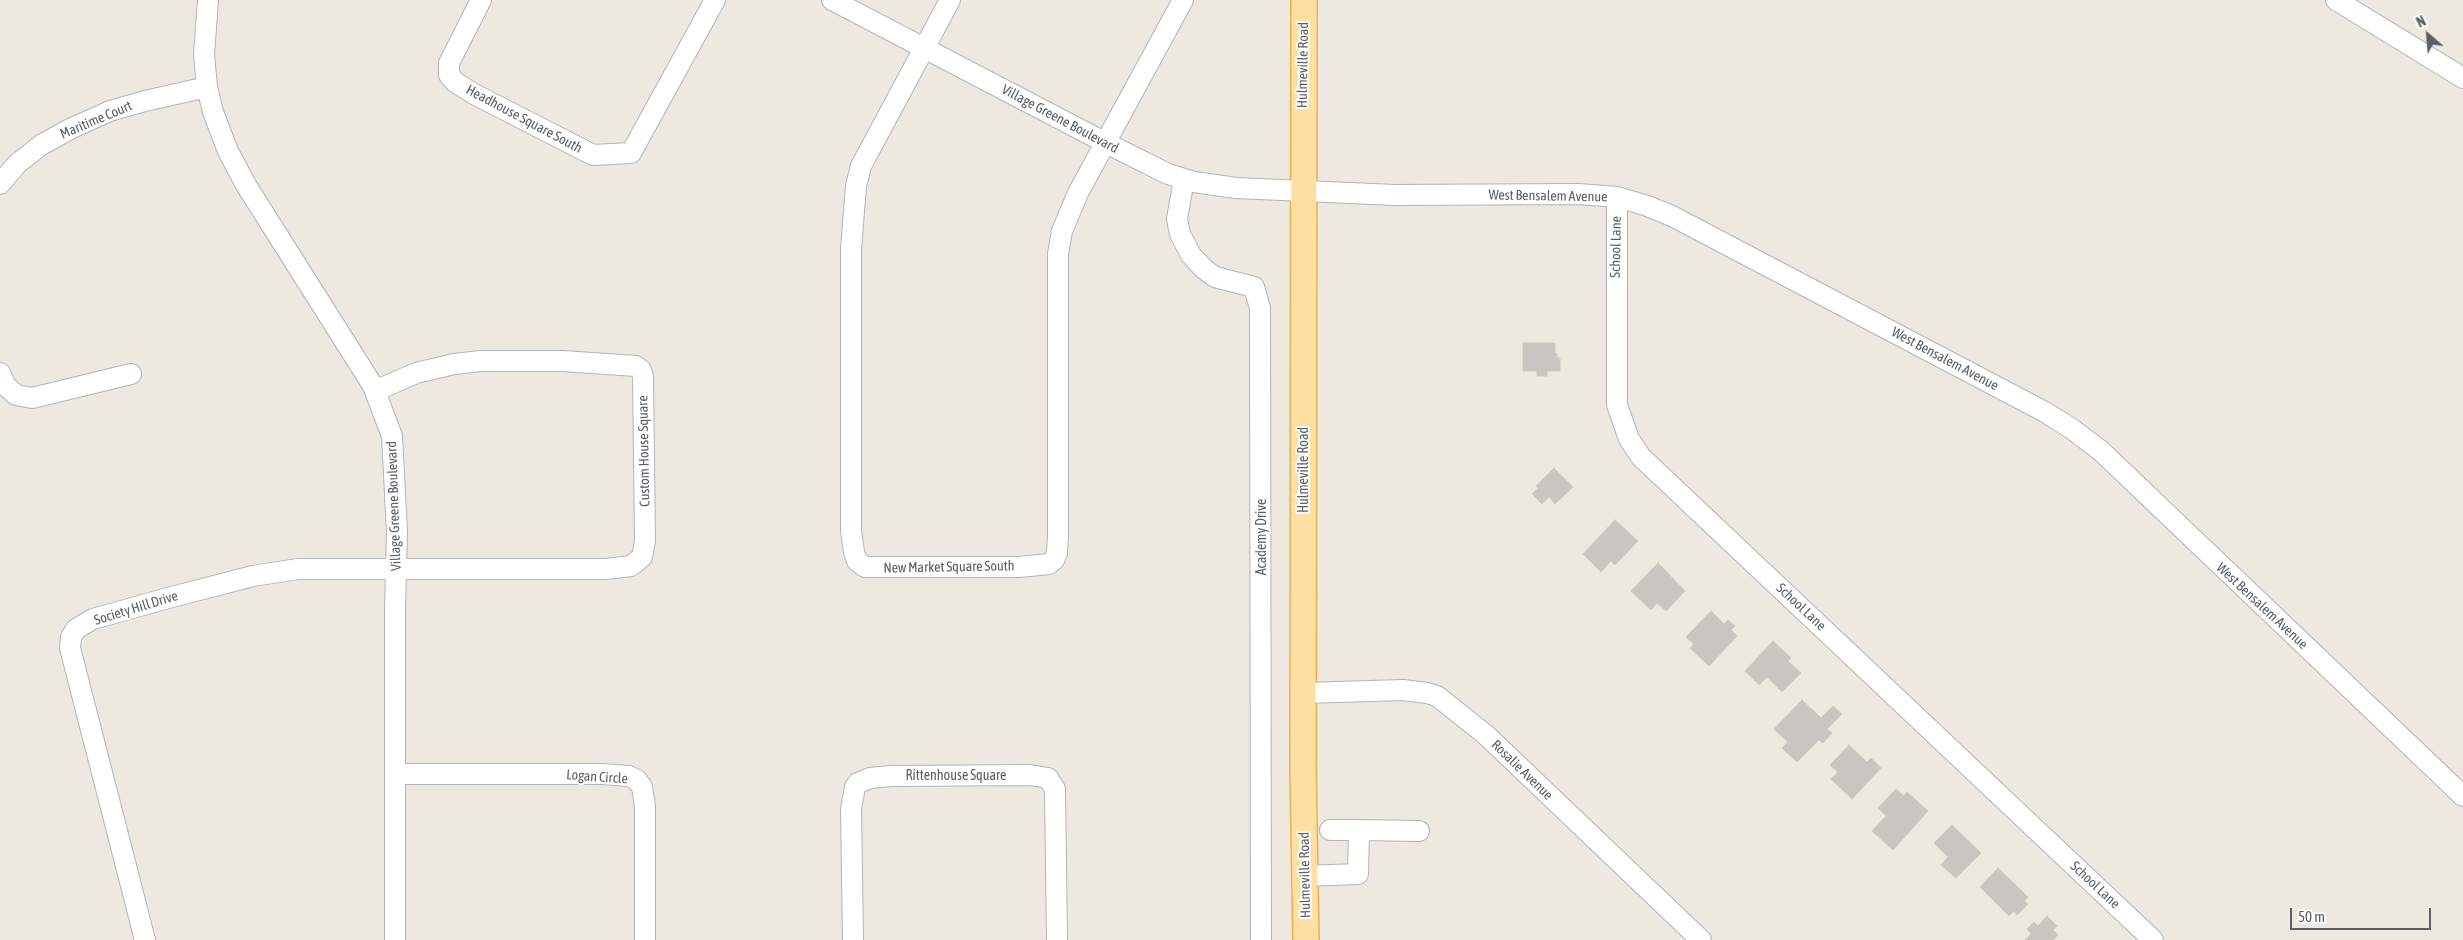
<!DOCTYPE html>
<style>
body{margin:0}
#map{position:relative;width:2463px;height:940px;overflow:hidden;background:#ede8e0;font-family:"Asap Condensed",sans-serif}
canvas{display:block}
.north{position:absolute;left:2403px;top:10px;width:50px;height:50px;-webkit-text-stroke:4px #fff;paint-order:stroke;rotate:333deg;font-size:14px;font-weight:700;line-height:20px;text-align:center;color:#595f62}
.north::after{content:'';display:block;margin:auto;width:18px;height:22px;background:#595f62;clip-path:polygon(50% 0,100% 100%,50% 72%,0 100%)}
.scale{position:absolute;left:2290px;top:908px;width:141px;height:22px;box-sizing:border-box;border:2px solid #595f62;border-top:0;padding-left:6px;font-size:15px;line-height:18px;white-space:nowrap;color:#595f62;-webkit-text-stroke:4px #fff;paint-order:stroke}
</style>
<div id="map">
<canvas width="2463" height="940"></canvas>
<div class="north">N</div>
<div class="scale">50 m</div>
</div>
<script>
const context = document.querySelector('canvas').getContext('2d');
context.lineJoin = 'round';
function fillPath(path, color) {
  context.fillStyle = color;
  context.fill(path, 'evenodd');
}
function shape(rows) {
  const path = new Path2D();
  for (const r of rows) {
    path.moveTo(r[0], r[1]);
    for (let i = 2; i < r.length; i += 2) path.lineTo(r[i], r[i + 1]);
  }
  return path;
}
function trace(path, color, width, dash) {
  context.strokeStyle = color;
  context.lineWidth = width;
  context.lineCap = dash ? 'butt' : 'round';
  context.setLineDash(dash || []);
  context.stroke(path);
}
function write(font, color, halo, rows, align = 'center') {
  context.font = font + ' "Asap Condensed",sans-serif';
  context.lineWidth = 4;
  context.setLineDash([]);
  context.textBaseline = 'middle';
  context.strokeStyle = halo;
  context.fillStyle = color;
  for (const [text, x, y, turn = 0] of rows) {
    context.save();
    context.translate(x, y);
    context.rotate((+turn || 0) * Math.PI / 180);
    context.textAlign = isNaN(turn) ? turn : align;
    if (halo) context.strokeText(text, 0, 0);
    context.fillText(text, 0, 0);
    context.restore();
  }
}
const building = shape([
 [1523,343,1555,343,1555,354,1557,354,1557,358,1560,358,1560,371,1547,371,1547,376,1537,376,1537,371,1523,371,1523,343],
 [1554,468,1573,487,1555,504,1549,497,1542,504,1532,494,1538,488,1536,486,1554,468],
 [1615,520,1638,541,1615,565,1611,561,1601,572,1583,554,1615,520],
 [1658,563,1685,591,1666,611,1657,603,1651,610,1631,591,1658,563],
 [1711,611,1724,624,1728,620,1735,626,1731,630,1737,636,1709,666,1690,648,1694,644,1686,637,1711,611],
 [1773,641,1791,658,1788,661,1801,673,1782,692,1767,677,1759,685,1745,671,1773,641],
 [1802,700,1821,718,1833,706,1842,714,1827,729,1832,733,1823,743,1819,740,1797,762,1782,748,1788,742,1774,729,1802,700],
 [1849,745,1867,762,1871,758,1881,768,1852,799,1831,779,1838,772,1830,765,1849,745],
 [1896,789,1904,796,1907,792,1928,811,1893,850,1872,831,1886,816,1878,808,1896,789],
 [1952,825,1981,853,1956,878,1941,865,1948,857,1934,843,1952,825],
 [1998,868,2028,897,2024,901,2028,904,2017,915,2014,911,2009,916,1980,887,1998,868],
 [2047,916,2057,926,2053,930,2058,935,2053,940,2025,940,2031,934,2027,929,2034,922,2038,926,2047,916]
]);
fillPath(building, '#cac5c0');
trace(building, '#d2c8bf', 1);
const minor = shape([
 [208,0,204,55,207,87,213,112,228,151,246,185,373,386,392,436,397,532,395,608,395,940],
 [481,0,449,63,449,75,455,82,474,94,593,155,631,153,715,0],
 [832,0,1106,143,1168,174,1194,182,1236,188,1395,195,1578,194,1617,197,1645,205,1672,216,2045,412,2072,429,2101,451,2463,796],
 [950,0,861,166,856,186,851,249,851,531,854,552,857,561,865,567,1019,567,1049,564,1054,560,1057,553,1058,535,1058,254,1062,231,1078,193,1183,0],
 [2336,0,2463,78],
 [1184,179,1177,219,1180,234,1191,255,1204,269,1215,277,1254,287,1260,308,1261,940],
 [0,184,17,164,41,145,70,129,110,111,145,101,207,87],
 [1617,197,1617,405,1629,439,1641,457,2153,940],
 [0,373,6,386,16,395,32,398,131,374],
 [1304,693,1403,690,1427,693,1437,696,1486,735,1701,940],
 [395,774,602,774,629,776,637,780,642,787,645,806,645,940],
 [1359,830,1419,831],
 [1305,876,1358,874,1359,830,1330,830],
 [145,940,70,648,71,637,76,629,93,619,168,598,253,576,298,569,606,569,631,566,642,557,645,541,643,376,641,370,636,366,562,361,481,361,454,364,416,373,375,391],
 [853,940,851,809,855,787,858,783,870,778,891,776,1030,775,1048,778,1055,789,1057,940]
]);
const major = shape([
 [1304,0,1303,768,1306,940]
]);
trace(minor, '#b1b5b9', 22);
trace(major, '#f6aa50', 28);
trace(minor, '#fff', 20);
trace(major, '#ffe0a3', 25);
write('14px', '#595f62', '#fff', [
 ["Hulmeville Road",1303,65,-89],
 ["Headhouse Square South",524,119,28],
 ["Village Greene Boulevard",1060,119,28],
 ["Maritime Court",96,120,-23],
 ["West Bensalem Avenue",1548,196,1],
 ["School Lane",1616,247,-89],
 ["West Bensalem Avenue",1945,359,28],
 ["Custom House Square",644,451,-91],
 ["Hulmeville Road",1304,470,-90],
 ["Village Greene Boulevard",394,506,-92],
 ["Academy Drive",1262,537,-90],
 ["New Market Square South",949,567,-1],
 ["West Bensalem Avenue",2262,606,43],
 ["School Lane",1801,607,43],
 ["Society Hill Drive",136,608,-17],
 ["Rosalie Avenue",1522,770,44],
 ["Rittenhouse Square",956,776],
 ["Logan Circle",597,777,4],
 ["Hulmeville Road",1305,875,-91],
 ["School Lane",2095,885,43]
]);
</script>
